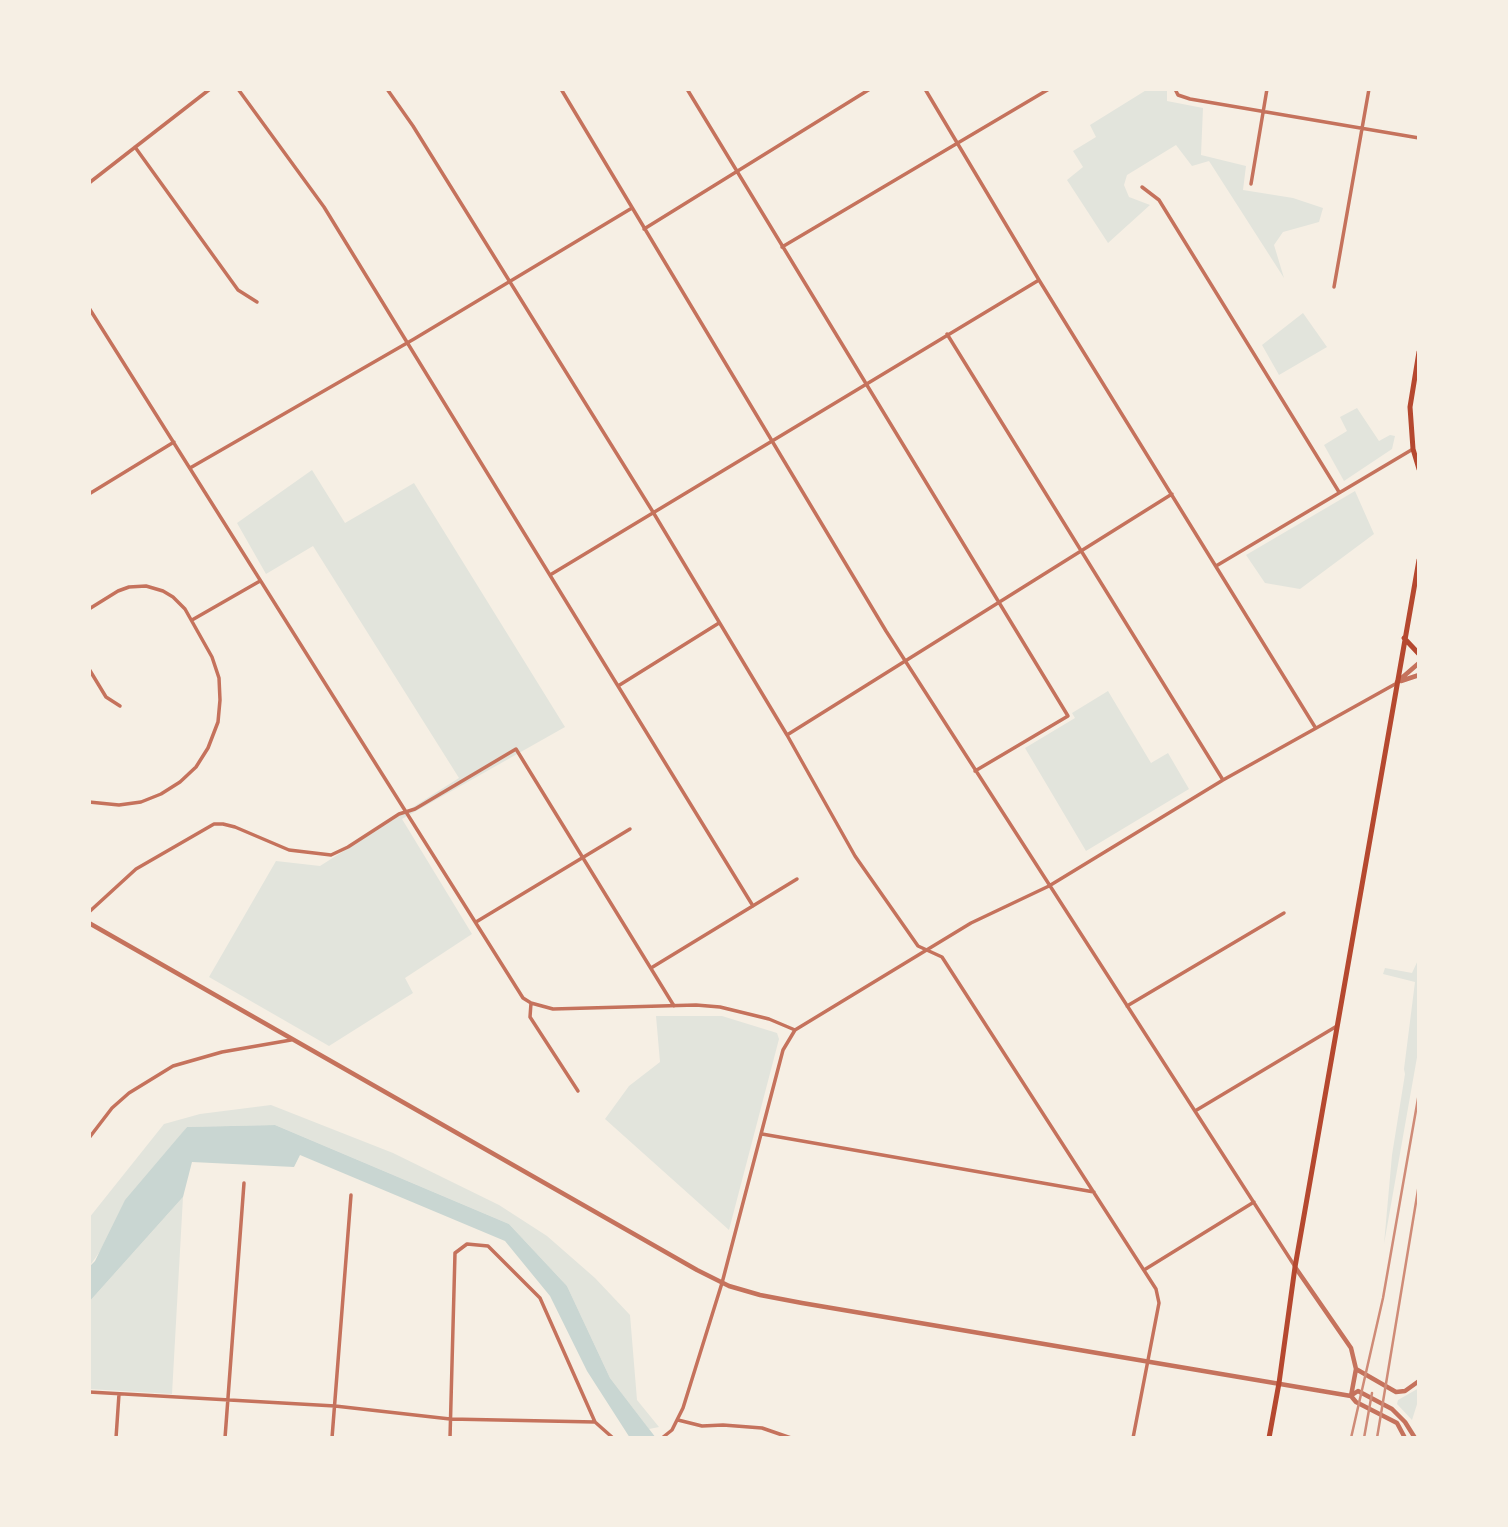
<!DOCTYPE html>
<style>
body{margin:0}
#map{position:relative;width:1508px;height:1527px;overflow:hidden;background:#f6efe4;font-family:Mulish,sans-serif}
canvas{display:block}
.frame{position:absolute;inset:0;border:91px solid #f6efe4;pointer-events:none}
</style>
<div id="map">
<canvas width="1508" height="1527"></canvas>
<div class="frame"></div>
</div>
<script>
const context = document.querySelector('canvas').getContext('2d');
context.lineJoin = 'round';
function fillPath(path, color) {
  context.fillStyle = color;
  context.fill(path, 'evenodd');
}
function shape(rows) {
  const path = new Path2D();
  for (const r of rows) {
    path.moveTo(r[0], r[1]);
    for (let i = 2; i < r.length; i += 2) path.lineTo(r[i], r[i + 1]);
  }
  return path;
}
function trace(path, color, width, dash) {
  context.strokeStyle = color;
  context.lineWidth = width;
  context.lineCap = dash ? 'butt' : 'round';
  context.setLineDash(dash || []);
  context.stroke(path);
}
fillPath(shape([
 [1148,89,1167,89,1167,101,1203,108,1201,155,1246,166,1243,190,1293,198,1323,208,1319,222,1283,232,1274,245,1284,278,1209,161,1192,166,1176,145,1127,175,1124,185,1129,197,1150,205,1108,243,1067,180,1083,167,1073,151,1096,137,1090,125],
 [1303,313,1327,347,1279,375,1262,345],
 [1357,408,1379,441,1390,435,1395,436,1392,449,1344,481,1324,445,1347,431,1340,417],
 [312,470,345,523,414,483,565,727,402,819,472,934,405,978,413,993,329,1046,209,977,276,861,320,866,459,778,313,546,266,574,237,523],
 [1355,491,1374,534,1300,589,1265,583,1246,555],
 [1108,691,1151,763,1168,753,1189,789,1086,851,1025,748,1075,718,1072,713],
 [1419,958,1419,1046,1384,1244,1392,1155,1405,1074,1404,1069,1415,982,1383,974,1385,968,1412,973],
 [656,1016,722,1016,777,1033,779,1039,729,1230,605,1119,629,1086,660,1062],
 [271,1105,393,1153,499,1205,547,1236,595,1278,630,1315,637,1400,659,1427,649,1429,610,1378,567,1286,509,1224,275,1125,187,1127,89,1267,89,1218,164,1124,200,1114],
 [183,1197,172,1394,89,1389,89,1302],
 [1419,1388,1419,1398,1412,1420,1397,1404,1398,1400]
]), '#e2e4dc');
fillPath(shape([
 [275,1125,509,1224,567,1286,610,1378,656,1438,630,1438,587,1371,550,1296,505,1241,300,1155,294,1167,192,1162,183,1197,89,1302,89,1267,95,1261,125,1200,187,1127]
]), '#c9d6d2');
trace(shape([
 [238,89,324,207,753,906],
 [387,89,413,126,653,512,787,735,855,856,918,946,942,957,1156,1289,1159,1303,1133,1438],
 [561,89,886,631,1294,1265],
 [687,89,1068,716,975,771],
 [925,89,1039,280,1315,727],
 [1175,89,1178,95,1190,99,1419,138],
 [135,147,238,290,257,302],
 [89,183,210,89],
 [1251,184,1267,89],
 [1142,187,1159,200,1339,492],
 [644,229,870,89],
 [782,247,1049,89],
 [1334,287,1369,89],
 [89,308,523,998,531,1003,553,1009,696,1005,720,1007,769,1019,795,1030],
 [947,334,1223,780],
 [190,468,414,339,632,208],
 [89,494,174,442],
 [1216,566,1413,449],
 [550,575,1039,280],
 [89,609,118,591,129,587,146,586,163,591,173,597,185,609,212,657,219,678,220,700,218,722,208,748,196,767,180,782,161,794,141,802,119,805,89,802],
 [192,620,260,581],
 [89,669,106,697,120,706],
 [618,686,719,623],
 [787,735,1172,494],
 [89,912,136,869,214,824,223,824,235,827,289,850,331,855,348,847,399,814,415,809,516,749,674,1006],
 [476,922,630,829],
 [651,968,797,879],
 [531,1003,530,1017,578,1091],
 [1127,1006,1284,913],
 [1195,1111,1337,1026],
 [762,1134,1094,1192],
 [89,1138,112,1108,129,1093,173,1066,222,1052,291,1040],
 [1144,1270,1254,1202],
 [89,1392,335,1406,450,1419,595,1422,613,1438],
 [678,1420,702,1426,723,1425,762,1428,791,1438],
 [116,1438,119,1394],
 [225,1438,244,1183],
 [332,1438,351,1195],
 [450,1438,455,1253,467,1244,488,1246,540,1298,595,1422],
 [662,1438,672,1430,683,1408,722,1283,783,1050,795,1030,971,923,1049,886,1223,780,1397,683]
]), '#c5725c', 3.5);
trace(shape([
 [1401,681,1419,675],
 [1397,682,1419,663],
 [89,923,697,1270,729,1286,760,1295,802,1303,1351,1396],
 [1295,1267,1351,1348,1356,1369,1351,1396],
 [1356,1369,1396,1392,1405,1391,1419,1381],
 [1352,1395,1358,1391,1392,1409,1405,1422,1415,1438],
 [1351,1396,1356,1402,1397,1423,1405,1438]
]), '#c5725c', 4.5);
trace(shape([
 [1419,352,1410,407,1413,449,1419,469],
 [1404,638,1419,654],
 [1269,1438,1279,1383,1295,1267,1419,560]
]), '#b5482f', 5);
trace(shape([
 [1351,1438,1383,1298,1419,1093],
 [1364,1438,1372,1393],
 [1377,1438,1419,1184]
]), '#cf8b77', 2.5);
</script>
